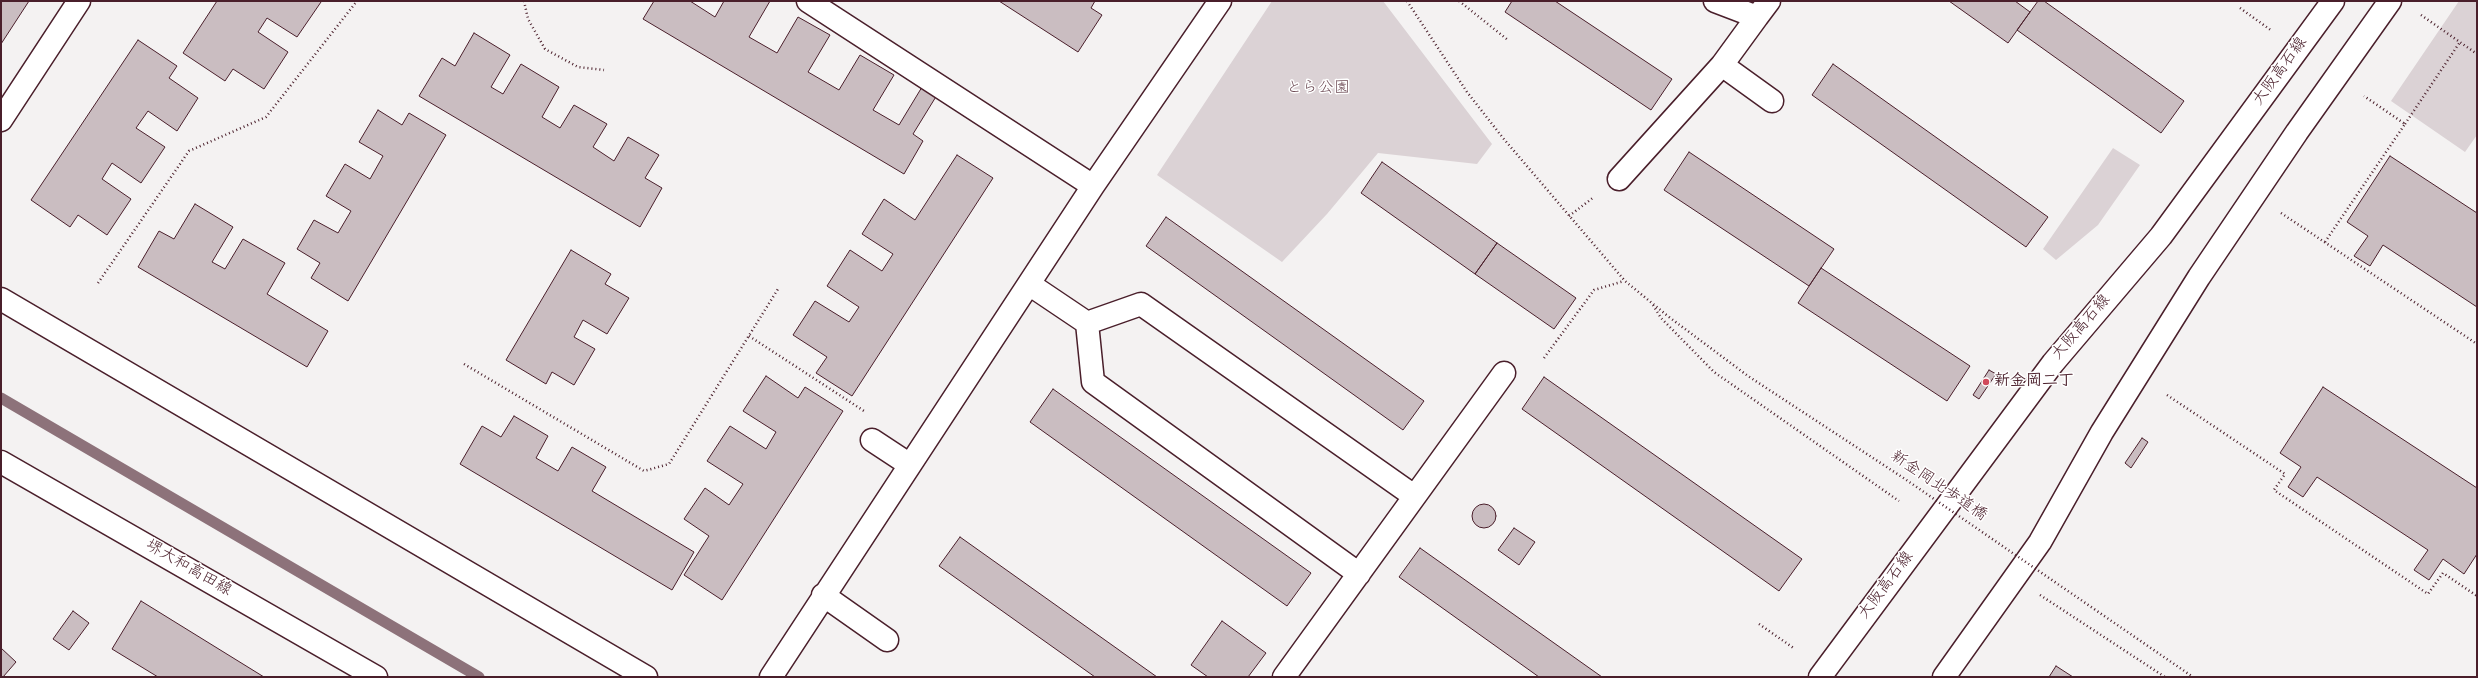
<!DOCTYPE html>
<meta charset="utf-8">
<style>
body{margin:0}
#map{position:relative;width:2478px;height:678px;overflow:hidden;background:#f4f2f2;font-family:"Indie Flower",sans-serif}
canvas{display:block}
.frame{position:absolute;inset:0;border:2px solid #4a1f2b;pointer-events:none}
</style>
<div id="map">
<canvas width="2478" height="678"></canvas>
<div class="frame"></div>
</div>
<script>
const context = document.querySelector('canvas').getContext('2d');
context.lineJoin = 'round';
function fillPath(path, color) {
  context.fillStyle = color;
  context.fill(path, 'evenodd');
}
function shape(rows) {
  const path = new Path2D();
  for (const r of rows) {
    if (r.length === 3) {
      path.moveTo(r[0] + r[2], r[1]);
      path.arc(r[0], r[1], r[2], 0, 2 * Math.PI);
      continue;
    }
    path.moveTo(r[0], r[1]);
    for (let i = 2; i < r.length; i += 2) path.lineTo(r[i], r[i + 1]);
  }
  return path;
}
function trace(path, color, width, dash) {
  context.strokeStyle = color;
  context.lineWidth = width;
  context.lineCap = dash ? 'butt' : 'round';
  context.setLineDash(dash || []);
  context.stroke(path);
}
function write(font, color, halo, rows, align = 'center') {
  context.font = font + ' "Indie Flower","Klee One",sans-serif';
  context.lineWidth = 3;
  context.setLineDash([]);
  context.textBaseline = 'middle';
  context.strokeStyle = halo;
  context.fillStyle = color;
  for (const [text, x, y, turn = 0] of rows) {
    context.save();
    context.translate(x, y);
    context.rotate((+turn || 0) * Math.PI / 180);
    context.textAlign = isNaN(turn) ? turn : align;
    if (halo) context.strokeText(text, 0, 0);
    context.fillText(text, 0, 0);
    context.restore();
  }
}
fillPath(shape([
 [1272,1,1383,1,1492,144,1477,164,1378,153,1327,214,1282,262,1157,175],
 [2459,1,2477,1,2477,135,2465,152,2391,101],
 [2113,148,2140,165,2098,225,2056,260,2043,249]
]), '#dbd2d5');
trace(shape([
 [1,398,479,677]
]), '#8d727a', 11);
const building = shape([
 [1,1,29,1,1,44,1,1],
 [217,1,320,1,321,2,297,37,267,18,258,32,288,52,264,89,233,69,225,81,183,53,217,1],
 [654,1,690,1,715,17,724,1,770,1,749,37,777,53,798,17,830,35,808,72,839,90,860,55,894,75,873,110,899,125,922,87,937,95,913,134,923,141,904,174,643,19,654,1],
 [999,1,1095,1,1091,8,1102,15,1078,52,999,1],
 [1512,1,1555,1,1672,79,1651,110,1505,12,1512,1],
 [1949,1,2015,1,2030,12,2008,43,1949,1],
 [2038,1,2044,1,2184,101,2161,133,2017,30,2038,1],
 [474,33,510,55,491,87,503,94,521,64,559,87,542,117,560,128,574,105,607,124,593,147,614,161,628,137,659,155,645,178,662,188,640,227,419,96,442,58,455,66,474,33],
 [138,40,177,66,169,78,198,98,177,131,148,111,136,128,165,147,141,183,112,163,102,179,131,199,107,235,78,215,70,227,31,200,138,40],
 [1833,64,2048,217,2026,247,1812,95,1833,64],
 [378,110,402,125,409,113,446,135,348,301,311,278,320,263,297,249,314,220,338,233,351,211,326,196,345,164,370,179,383,156,359,142,378,110],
 [1689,152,1834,249,1809,286,1664,190,1689,152],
 [957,155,993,178,852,396,816,373,827,357,793,335,815,301,849,322,859,307,827,286,850,250,882,271,893,254,862,234,884,199,915,220,957,155],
 [2390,156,2477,213,2477,307,2383,245,2370,266,2354,256,2368,236,2347,222,2390,156],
 [1382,162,1497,243,1475,274,1361,193,1382,162],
 [195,204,233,227,212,262,225,269,243,239,285,263,267,294,328,331,307,367,138,267,159,231,174,239,195,204],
 [1166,217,1424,401,1403,430,1146,246,1166,217],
 [1497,243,1576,298,1554,329,1475,274,1497,243],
 [571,250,611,274,605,284,629,298,607,334,583,320,574,337,595,349,574,385,552,372,546,384,506,360,571,250],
 [1821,268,1970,366,1947,401,1798,303,1821,268],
 [1989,370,1996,374,1979,399,1973,395,1989,370],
 [766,376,798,398,805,387,843,411,722,600,684,575,709,536,684,519,705,488,729,505,743,484,707,461,730,426,766,449,776,432,743,411,766,376],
 [1544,377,1802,559,1779,591,1522,409,1544,377],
 [2323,387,2477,488,2477,554,2464,574,2443,559,2429,580,2414,570,2428,550,2317,477,2303,497,2288,487,2301,467,2280,453,2323,387],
 [1053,389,1311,573,1287,606,1030,422,1053,389],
 [514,416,548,436,536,458,558,471,572,447,606,467,592,491,694,552,672,590,460,464,482,426,501,437,514,416],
 [2142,438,2148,442,2131,468,2125,463,2142,438],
 [1484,516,12],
 [1514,528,1535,542,1519,565,1498,550,1514,528],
 [960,537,1157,677,1095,677,939,566,960,537],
 [1420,548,1602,677,1539,677,1399,577,1420,548],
 [141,601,264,677,158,677,112,649,141,601],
 [73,611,89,623,69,650,53,639,73,611],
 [1222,621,1266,653,1248,677,1208,677,1191,665,1222,621],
 [1,648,16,662,3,677,1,677,1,648],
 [2056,666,2073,677,2049,677,2056,666]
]);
fillPath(building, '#cabdc1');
trace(building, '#4a1f2b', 1);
const minor = shape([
 [808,1,1093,186],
 [1715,1,1757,17,1769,1],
 [1722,65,1772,101],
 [1,120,79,1],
 [1619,179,1722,65,1757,17],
 [1029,284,1087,323],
 [1,299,646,677],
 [872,440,910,465],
 [1359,574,1093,382,1087,323,1141,304,1414,496],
 [823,595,887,640],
 [771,677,1093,186,1220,1],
 [1284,677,1504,373]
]);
const major = shape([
 [1,462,376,677],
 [1820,677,2053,363,2161,236,2333,1],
 [1944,677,2040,542,2102,432,2199,277,2297,132,2390,1]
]);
trace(minor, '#4a1f2b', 25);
trace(major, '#4a1f2b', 25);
trace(shape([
 [524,1,528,19,545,49,578,67,604,70],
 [1407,1,1467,92,1503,138,1625,281,1669,317],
 [1459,1,1508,40],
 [2240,8,2272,31],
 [2421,15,2477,54],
 [2405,124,2460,42],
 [2281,213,2477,344],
 [1569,216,1594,197],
 [2325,242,2405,124,2364,96],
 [98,283,189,151,266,117,357,1],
 [1653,305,1661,318,1714,372,1899,501],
 [749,336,864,411],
 [1544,358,1594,290,1624,281],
 [464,364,644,471,669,464,778,289],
 [2167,395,2285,474,2274,490,2428,594,2443,573,2477,596],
 [2040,595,2165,677],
 [1759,624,1795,649]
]), '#4a1f2b', 2.5, [1, 3]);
trace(minor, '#fff', 22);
trace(major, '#fff', 22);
trace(shape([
 [1669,317,1748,376,1905,479,2193,677]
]), '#4a1f2b', 2.5, [1, 3]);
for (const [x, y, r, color] of [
 [1986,382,4,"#d1495b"]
]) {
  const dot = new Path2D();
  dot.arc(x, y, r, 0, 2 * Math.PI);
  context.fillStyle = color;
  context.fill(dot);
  trace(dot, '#fff', 1.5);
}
write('16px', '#4a1f2b', '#fff', [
 ["大阪高石線",2281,72,-54],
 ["大阪高石線",2082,328,-49],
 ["新金岡北歩道橋",1938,487,34],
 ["堺大和高田線",188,569,30],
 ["大阪高石線",1887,586,-53]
]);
write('16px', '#6e4c56', '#fff', [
 ["とら公園",1318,89]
]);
write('bold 16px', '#4a1f2b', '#fff', [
 ["新金岡二丁",1994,382]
], 'left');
</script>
